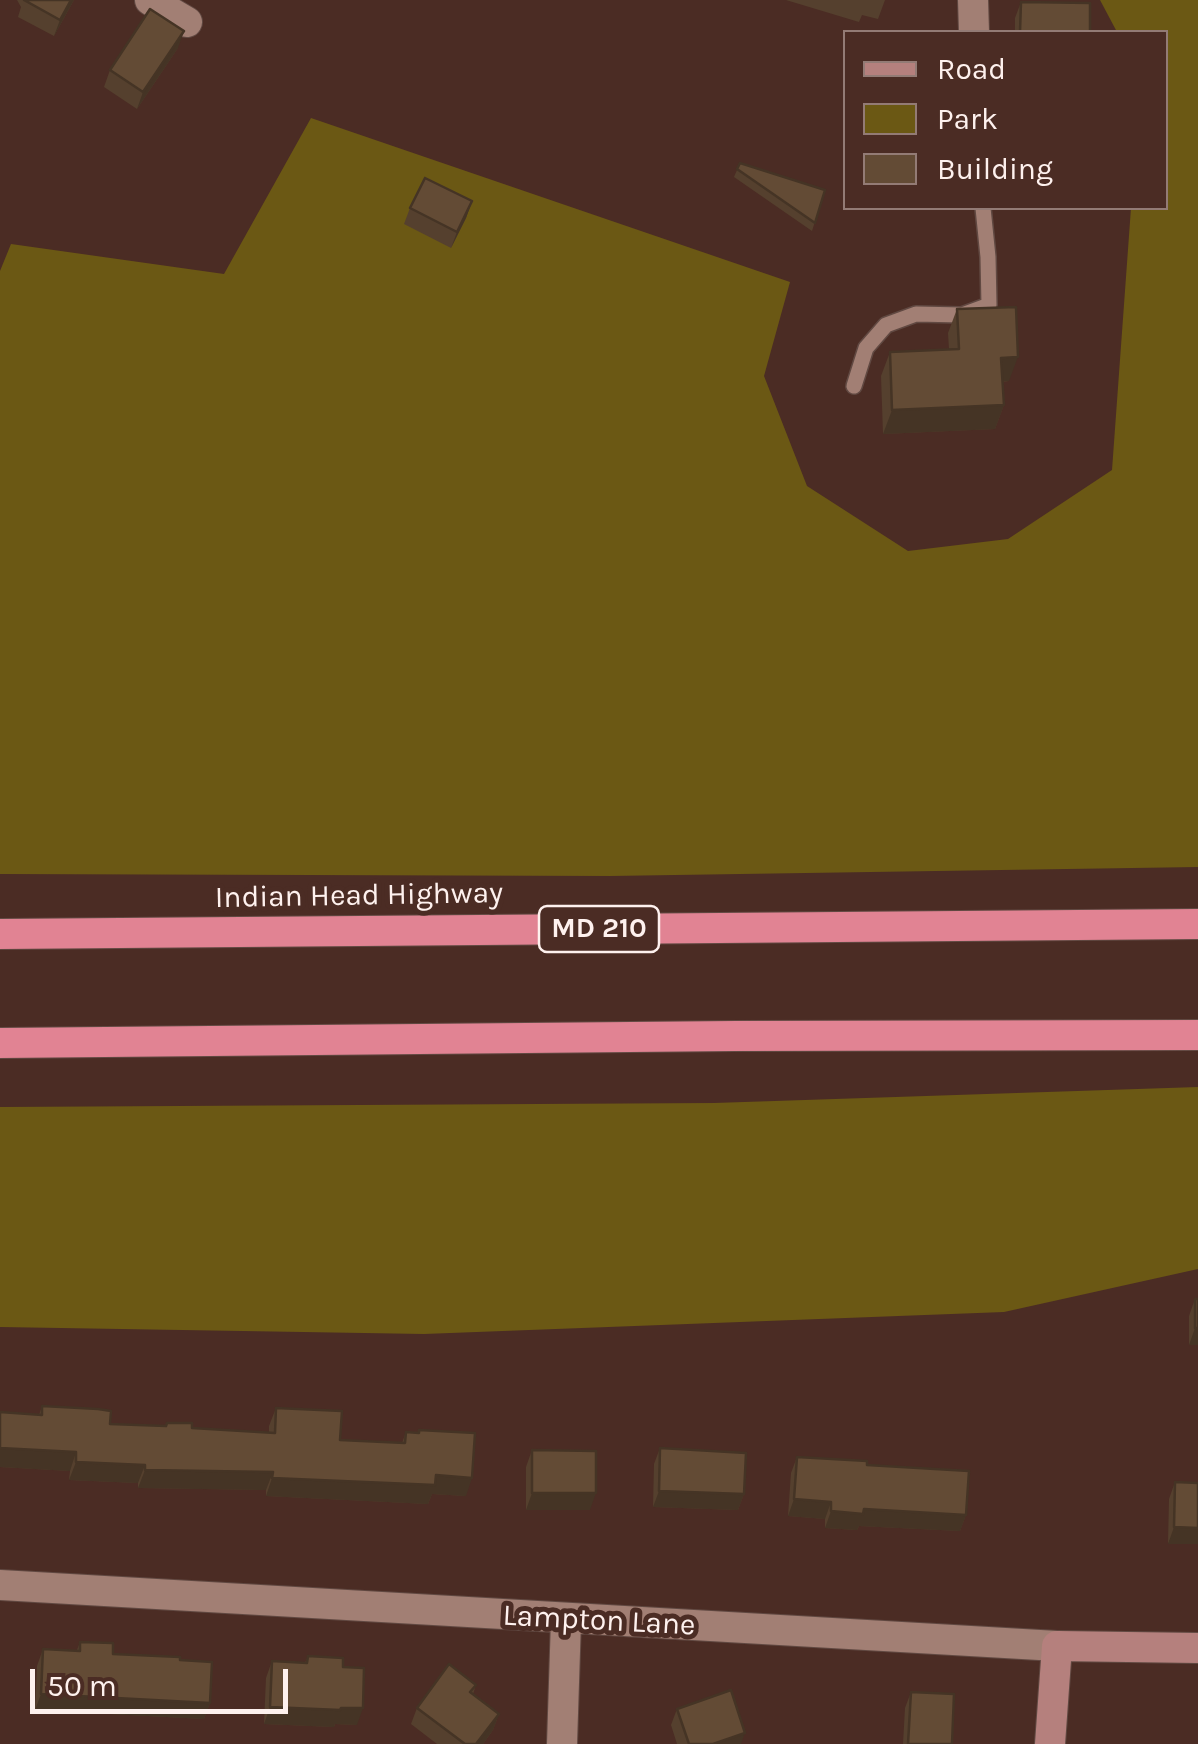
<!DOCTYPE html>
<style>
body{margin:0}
#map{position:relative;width:1198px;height:1744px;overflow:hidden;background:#4b2c24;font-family:Karla,sans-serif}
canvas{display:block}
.legend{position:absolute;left:843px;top:30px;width:325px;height:180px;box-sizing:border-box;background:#4b2c24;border:2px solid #937b75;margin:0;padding:12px 18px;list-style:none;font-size:30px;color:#fef1ee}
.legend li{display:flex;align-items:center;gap:20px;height:50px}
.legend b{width:50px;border:2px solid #937b75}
.scale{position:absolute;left:30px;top:1669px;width:258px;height:45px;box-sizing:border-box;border:5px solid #fef1ee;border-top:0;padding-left:12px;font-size:30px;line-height:35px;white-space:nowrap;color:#fef1ee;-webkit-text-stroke:8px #4b2c24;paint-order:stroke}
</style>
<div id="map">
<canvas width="1198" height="1744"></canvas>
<ul class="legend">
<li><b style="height:12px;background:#b5807d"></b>Road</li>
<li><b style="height:28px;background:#6b5814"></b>Park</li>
<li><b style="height:28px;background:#634b35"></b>Building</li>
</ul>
<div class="scale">50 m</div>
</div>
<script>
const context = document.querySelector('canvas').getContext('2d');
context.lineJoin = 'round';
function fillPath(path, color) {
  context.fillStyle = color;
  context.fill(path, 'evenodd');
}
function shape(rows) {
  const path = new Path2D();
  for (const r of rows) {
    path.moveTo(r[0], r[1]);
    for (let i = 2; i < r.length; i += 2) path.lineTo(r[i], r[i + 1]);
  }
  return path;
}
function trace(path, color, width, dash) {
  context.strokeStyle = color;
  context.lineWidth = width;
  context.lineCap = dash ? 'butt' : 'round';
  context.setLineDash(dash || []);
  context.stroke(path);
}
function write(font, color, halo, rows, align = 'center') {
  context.font = font + ' Karla,sans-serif';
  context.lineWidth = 10;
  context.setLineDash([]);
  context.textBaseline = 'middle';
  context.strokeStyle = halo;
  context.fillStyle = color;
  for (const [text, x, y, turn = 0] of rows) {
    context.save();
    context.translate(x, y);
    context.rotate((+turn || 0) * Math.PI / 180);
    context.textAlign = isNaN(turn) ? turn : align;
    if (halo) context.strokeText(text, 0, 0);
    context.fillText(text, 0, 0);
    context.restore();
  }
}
fillPath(shape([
 [1100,0,1198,0,1198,867,610,876,0,874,0,271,11,244,224,274,311,118,790,282,764,376,807,486,908,551,1008,539,1112,470,1131,208,1166,208,1166,32,1117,32],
 [1198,1087,1198,1269,1004,1312,424,1334,0,1327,0,1107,714,1103]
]), '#6b5814');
const lane = shape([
 [854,386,866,348,886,325,916,314,962,315,989,305,988,257,983,208]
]);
const street = shape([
 [150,0,187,22],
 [973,0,974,32],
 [0,1585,1057,1646],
 [562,1744,566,1620]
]);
const secondary = shape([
 [1050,1744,1057,1646,1198,1648]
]);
const highway = shape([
 [0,934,1198,924],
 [0,1043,735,1036,1198,1035]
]);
trace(lane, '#614942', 18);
trace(street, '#614942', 32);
trace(secondary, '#614942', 32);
trace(highway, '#614942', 32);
trace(lane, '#a27f74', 15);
trace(street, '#a27f74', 30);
trace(secondary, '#b5807d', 30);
trace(highway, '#e18393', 30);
fillPath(shape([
 [17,0,74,0,54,36,18,17,21,7],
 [786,0,885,0,878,19,862,15,859,22],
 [1021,2,1090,32,1015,32,1015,18],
 [178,48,137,109,104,87,110,70],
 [740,163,825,190,812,231,734,177],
 [472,201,466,218,451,248,404,224,410,208],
 [957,309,1009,381,1002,382,1004,405,995,429,883,434,881,376,890,352,949,349,948,333],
 [1195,1299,1198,1345,1189,1345,1189,1316],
 [42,1406,110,1424,269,1433,269,1426,276,1408,340,1440,402,1443,406,1432,466,1496,432,1494,428,1504,266,1496,266,1490,138,1488,138,1483,69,1480,70,1471,0,1467,0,1412,39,1415],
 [660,1448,744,1494,738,1510,653,1507,654,1464],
 [532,1450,590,1510,526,1510,526,1467],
 [797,1457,867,1465,966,1515,960,1531,859,1526,857,1530,825,1528,825,1519,788,1516,791,1473],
 [1175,1482,1198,1483,1168,1544,1169,1499],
 [80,1642,113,1654,180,1660,210,1703,204,1719,35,1710,37,1666,43,1649,77,1650],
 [308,1656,343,1667,357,1725,335,1724,334,1727,264,1724,266,1678,272,1661,305,1663],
 [476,1685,473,1694,499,1714,493,1730,483,1744,437,1744,411,1724,417,1708],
 [911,1692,952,1744,903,1744,905,1708],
 [677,1709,741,1744,677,1744,671,1725]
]), '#55402e');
fillPath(shape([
 [71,0,74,0,54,36,60,20],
 [184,31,178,48,137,109,143,92],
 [472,201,466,218,451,248,457,232],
 [1018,357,1009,381,993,382,1001,358],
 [1004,405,995,429,883,434,892,410],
 [1195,1328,1198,1328,1198,1345,1189,1345],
 [0,1448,76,1452,70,1471,0,1467],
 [76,1462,145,1465,138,1483,69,1480],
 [145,1470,273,1472,266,1490,138,1488],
 [436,1475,472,1478,466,1496,432,1494,428,1504,266,1496,272,1478],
 [659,1491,744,1494,738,1510,653,1507],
 [532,1493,596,1493,590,1510,526,1510],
 [794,1499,831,1502,825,1519,788,1516],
 [864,1509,966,1515,960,1531,859,1526,857,1530,825,1528,831,1511],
 [1174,1527,1198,1528,1198,1544,1168,1544],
 [41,1694,210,1703,204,1719,35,1710],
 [270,1707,341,1708,363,1708,357,1725,335,1724,334,1727,264,1724],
 [499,1714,493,1730,483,1744,476,1744],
 [745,1733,741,1744,713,1744]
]), '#453425');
const building = shape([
 [24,0,71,0,60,20,24,0],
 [1021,2,1090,3,1090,32,1020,32,1021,2],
 [150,9,184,31,143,92,110,70,150,9],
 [740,163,825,190,815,223,737,169,740,163],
 [425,178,472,201,457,232,410,208,425,178],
 [1016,307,1018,357,1001,358,1004,405,892,410,890,352,959,349,957,309,1016,307],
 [1195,1299,1198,1299,1198,1328,1195,1328,1195,1299],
 [42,1406,98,1409,111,1411,110,1424,166,1426,167,1423,192,1423,192,1428,275,1433,276,1408,342,1411,340,1440,405,1443,406,1432,419,1433,419,1430,475,1433,472,1478,436,1475,435,1485,272,1478,273,1472,145,1470,145,1465,76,1462,76,1452,0,1448,0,1412,42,1415,42,1406],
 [660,1448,746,1453,744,1494,659,1491,660,1448],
 [532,1450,596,1451,596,1493,532,1493,532,1450],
 [797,1457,867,1461,867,1465,969,1471,966,1515,864,1509,863,1514,831,1511,831,1502,794,1499,797,1457],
 [1175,1482,1198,1483,1198,1528,1174,1527,1175,1482],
 [80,1642,113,1643,113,1654,180,1657,180,1660,212,1662,210,1703,41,1694,43,1649,80,1651,80,1642],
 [308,1656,343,1658,343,1667,364,1668,363,1708,341,1708,340,1710,270,1707,272,1661,307,1663,308,1656],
 [449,1664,476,1685,470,1692,499,1714,476,1744,465,1744,417,1708,449,1664],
 [731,1690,745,1733,713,1744,689,1744,677,1709,731,1690],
 [911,1692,954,1694,952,1744,908,1744,911,1692]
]);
fillPath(building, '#634b35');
trace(building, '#453425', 2.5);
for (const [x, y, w] of [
 [599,929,120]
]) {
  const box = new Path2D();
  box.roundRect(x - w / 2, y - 23, w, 46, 8);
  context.fillStyle = '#4b2c24';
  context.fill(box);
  trace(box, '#fef1ee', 2.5);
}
write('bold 28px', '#fef1ee', null, [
 ["MD 210",599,929]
]);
write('30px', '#fef1ee', '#4b2c24', [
 ["Indian Head Highway",359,896,-1],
 ["Lampton Lane",599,1621,3]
]);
</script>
